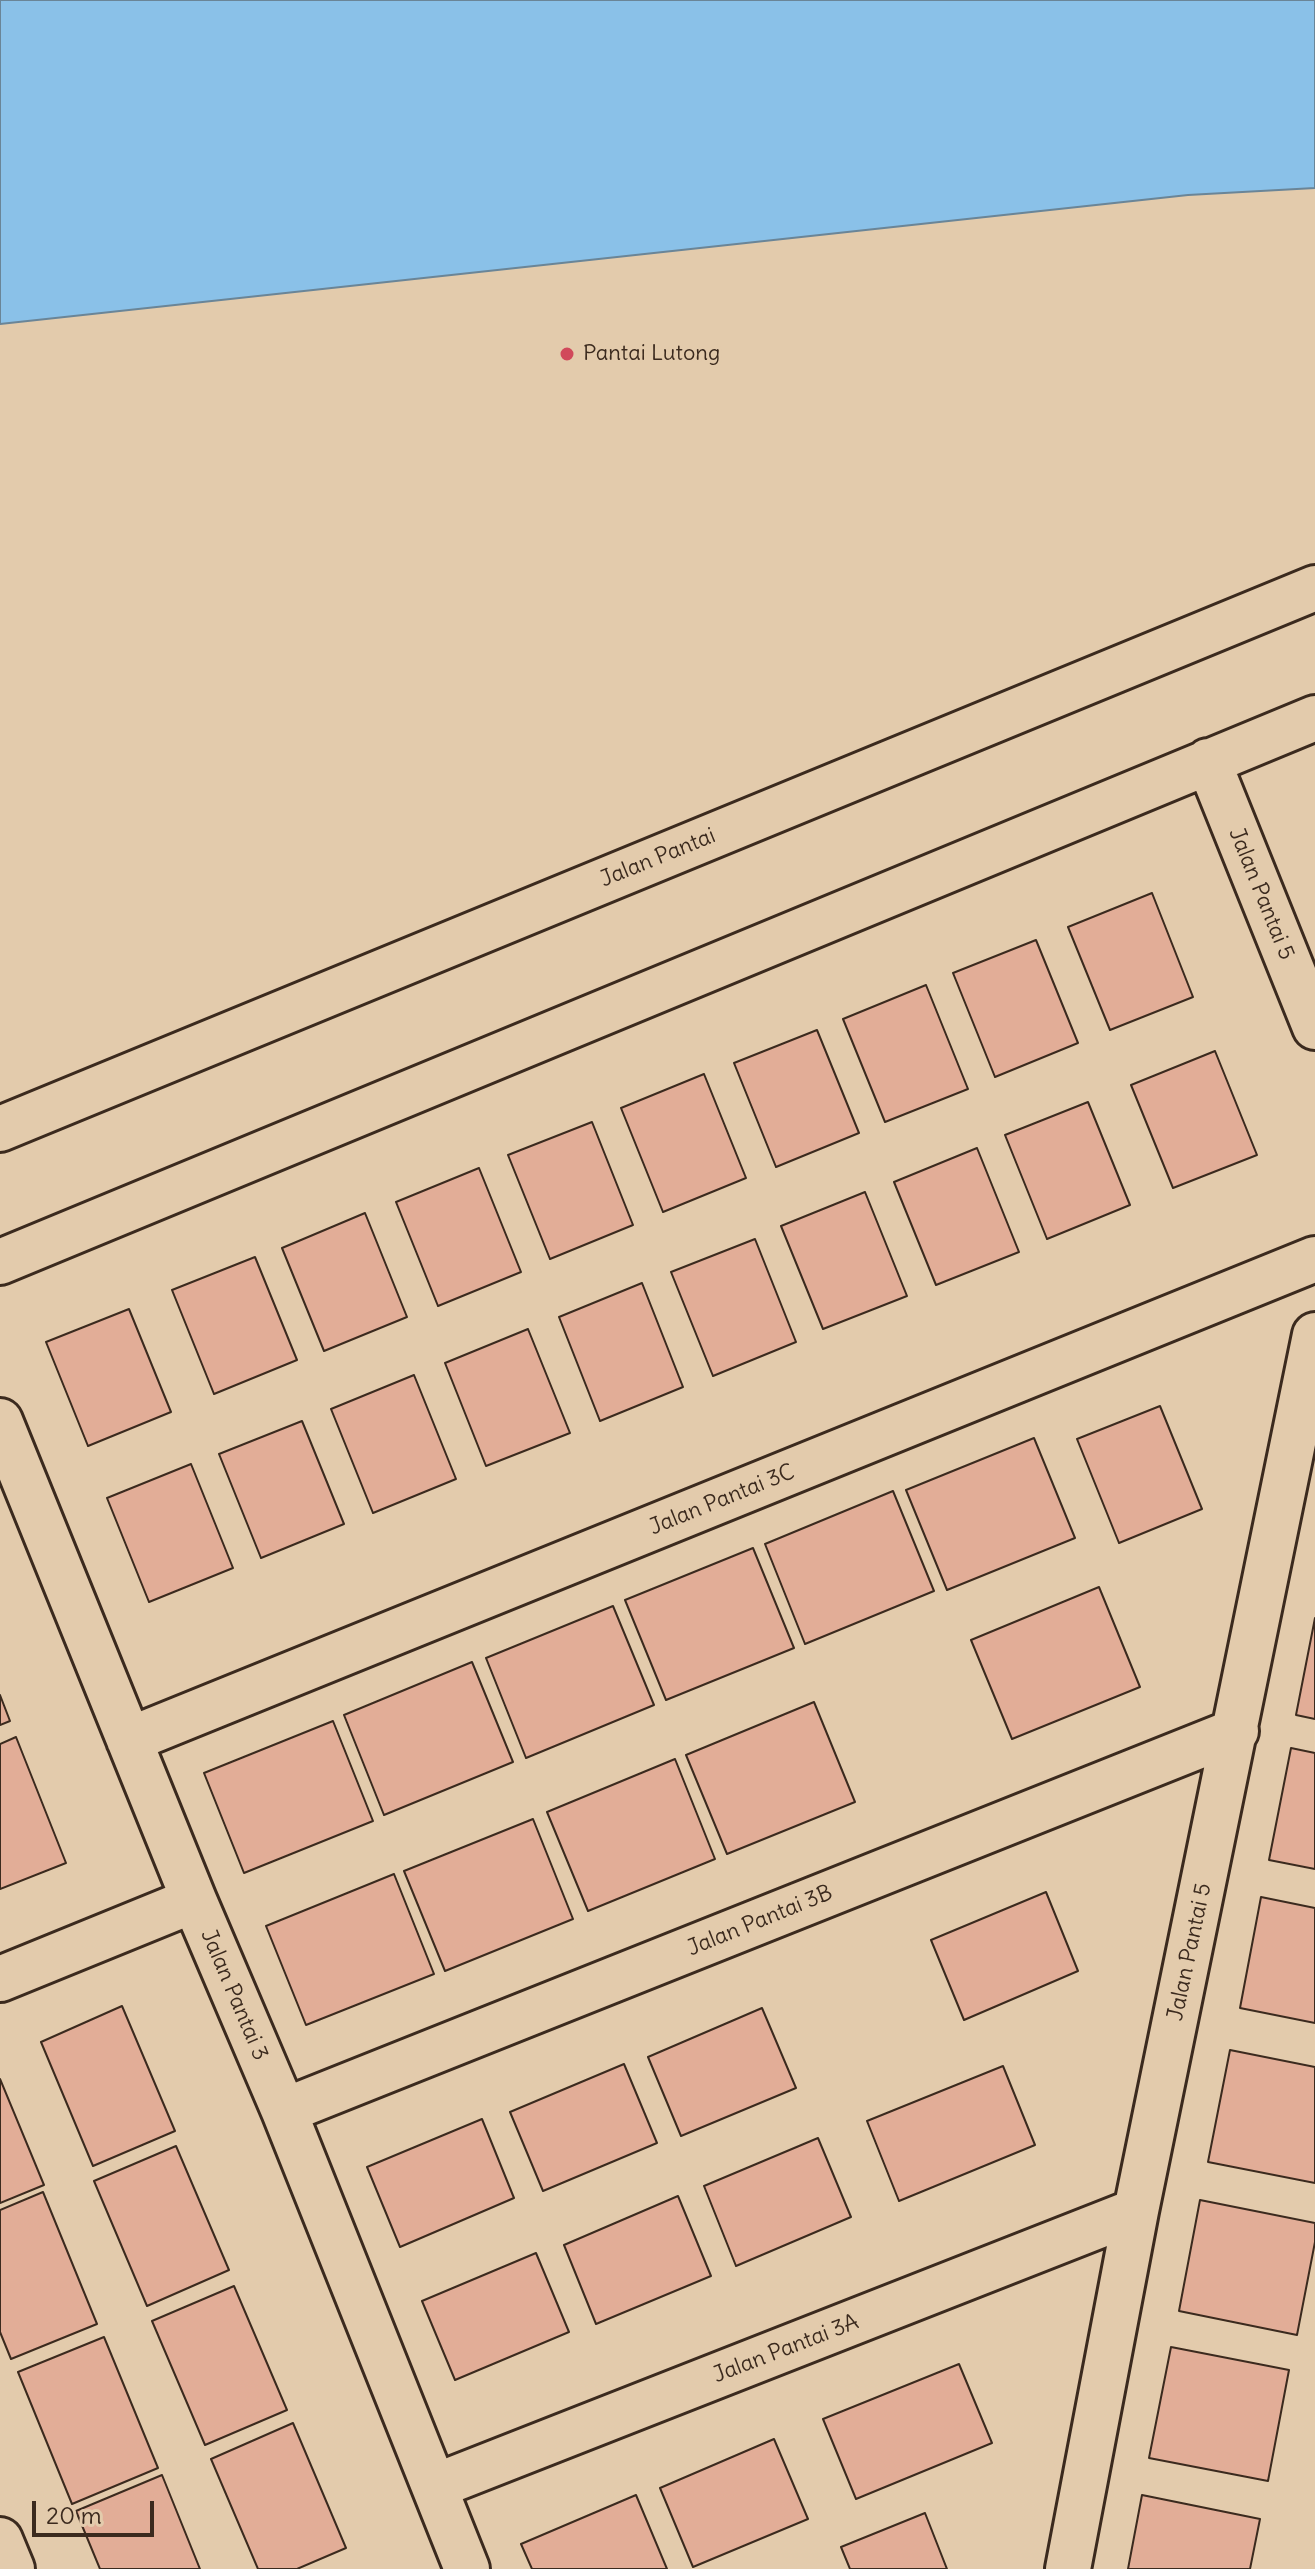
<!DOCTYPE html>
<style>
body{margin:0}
#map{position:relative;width:1315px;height:2569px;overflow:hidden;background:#e3cbac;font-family:Delius,sans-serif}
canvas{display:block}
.scale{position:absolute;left:32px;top:2501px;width:122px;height:36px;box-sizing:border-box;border:4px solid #3b2a1e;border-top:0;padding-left:10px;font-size:24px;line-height:28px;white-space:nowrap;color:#3b2a1e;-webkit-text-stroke:6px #e3cbac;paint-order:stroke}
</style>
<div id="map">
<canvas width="1315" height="2569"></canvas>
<div class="scale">20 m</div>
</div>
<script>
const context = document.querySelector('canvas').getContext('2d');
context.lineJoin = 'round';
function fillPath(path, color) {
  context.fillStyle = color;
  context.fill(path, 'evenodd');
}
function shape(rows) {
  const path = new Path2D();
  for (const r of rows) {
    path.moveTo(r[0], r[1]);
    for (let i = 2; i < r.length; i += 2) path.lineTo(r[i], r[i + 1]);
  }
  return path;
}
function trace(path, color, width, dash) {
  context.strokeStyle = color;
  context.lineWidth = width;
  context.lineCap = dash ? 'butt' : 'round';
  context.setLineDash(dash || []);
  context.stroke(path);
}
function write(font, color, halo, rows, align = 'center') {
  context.font = font + ' Delius,sans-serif';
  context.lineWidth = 6;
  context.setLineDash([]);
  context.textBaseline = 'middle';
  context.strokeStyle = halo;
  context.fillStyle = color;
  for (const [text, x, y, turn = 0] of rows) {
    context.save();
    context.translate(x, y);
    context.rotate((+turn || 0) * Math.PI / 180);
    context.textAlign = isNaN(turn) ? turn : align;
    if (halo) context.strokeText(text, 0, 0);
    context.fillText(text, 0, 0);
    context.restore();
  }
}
const water = shape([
 [0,0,1315,0,1315,188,1188,195,0,324,0,0]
]);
fillPath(water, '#8ac1e8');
trace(water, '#6a8597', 2);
const building = shape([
 [1152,893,1193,997,1110,1030,1068,927,1152,893],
 [1036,940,1078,1043,995,1077,953,973,1036,940],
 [926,985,968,1089,885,1122,843,1019,926,985],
 [817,1030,859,1133,776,1167,734,1063,817,1030],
 [1215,1051,1257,1155,1173,1188,1131,1085,1215,1051],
 [704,1074,746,1178,663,1212,621,1108,704,1074],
 [1088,1102,1130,1205,1047,1239,1005,1135,1088,1102],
 [592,1122,633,1225,550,1259,508,1155,592,1122],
 [977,1148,1019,1252,936,1285,894,1182,977,1148],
 [479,1168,521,1272,438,1306,396,1202,479,1168],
 [865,1192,907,1296,823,1329,781,1226,865,1192],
 [365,1213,407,1317,324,1351,282,1248,365,1213],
 [755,1239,796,1342,713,1376,671,1272,755,1239],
 [255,1257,297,1360,214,1394,172,1290,255,1257],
 [642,1283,683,1387,600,1421,559,1317,642,1283],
 [129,1309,171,1412,88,1446,46,1342,129,1309],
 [528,1329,570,1433,486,1466,445,1363,528,1329],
 [414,1375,456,1479,373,1513,331,1409,414,1375],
 [1160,1406,1202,1509,1119,1543,1077,1439,1160,1406],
 [302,1421,344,1524,261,1558,219,1454,302,1421],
 [1034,1438,1075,1538,947,1590,906,1490,1034,1438],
 [191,1464,233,1568,149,1602,107,1498,191,1464],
 [893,1491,934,1591,805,1644,765,1544,893,1491],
 [753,1548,794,1648,666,1700,625,1600,753,1548],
 [1099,1587,1140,1687,1012,1739,971,1640,1099,1587],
 [613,1606,654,1705,526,1758,486,1658,613,1606],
 [1315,1618,1315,1719,1296,1715,1315,1618],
 [472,1662,513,1762,384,1815,344,1715,472,1662],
 [0,1695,10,1721,0,1725,0,1695],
 [814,1702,855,1802,727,1854,686,1755,814,1702],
 [333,1721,373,1821,244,1873,204,1773,333,1721],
 [16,1737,66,1863,0,1889,0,1744,16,1737],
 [1291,1748,1315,1753,1315,1869,1269,1860,1291,1748],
 [675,1759,715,1859,588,1911,547,1812,675,1759],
 [533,1819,573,1919,445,1971,404,1871,533,1819],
 [394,1874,434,1974,306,2025,266,1926,394,1874],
 [1046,1892,1078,1971,964,2020,931,1940,1046,1892],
 [1261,1897,1315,1908,1315,2023,1240,2008,1261,1897],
 [122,2006,175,2131,93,2166,41,2042,122,2006],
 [762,2008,796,2088,681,2136,648,2057,762,2008],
 [1230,2050,1315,2067,1315,2183,1208,2162,1230,2050],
 [624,2064,657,2143,543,2191,510,2112,624,2064],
 [1003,2066,1035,2145,899,2201,867,2121,1003,2066],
 [0,2079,44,2185,0,2203,0,2079],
 [482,2119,514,2198,400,2247,367,2167,482,2119],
 [818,2138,851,2217,736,2266,704,2186,818,2138],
 [176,2146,229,2270,147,2306,94,2181,176,2146],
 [43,2192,97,2324,11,2359,0,2332,0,2210,43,2192],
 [678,2196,711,2276,596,2324,564,2245,678,2196],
 [1200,2200,1315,2223,1315,2242,1297,2335,1179,2311,1200,2200],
 [536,2253,569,2332,455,2380,422,2301,536,2253],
 [234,2286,287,2410,205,2445,152,2321,234,2286],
 [104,2337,158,2468,72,2504,18,2372,104,2337],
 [1171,2347,1289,2370,1268,2481,1149,2458,1171,2347],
 [959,2364,992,2443,856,2499,823,2419,959,2364],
 [293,2423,346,2548,297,2569,258,2569,211,2459,293,2423],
 [774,2439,808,2519,693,2567,660,2488,774,2439],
 [162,2475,200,2569,100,2569,76,2511,162,2475],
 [636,2495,667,2569,532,2569,521,2544,636,2495],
 [1142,2495,1260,2519,1250,2569,1128,2569,1142,2495],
 [925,2513,947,2569,850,2569,841,2547,925,2513]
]);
fillPath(building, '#e2ad97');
trace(building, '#3b2a1e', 2);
const minor = shape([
 [1208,761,1315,1027],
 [0,1129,1315,588],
 [0,1262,1315,718],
 [0,1421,194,1900,284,2111,467,2569],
 [129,1740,1315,1259],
 [0,1979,194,1900],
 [284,2111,1236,1731],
 [436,2486,1136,2211],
 [0,2540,12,2569],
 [1068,2569,1136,2211,1315,1335]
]);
trace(minor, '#3b2a1e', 50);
trace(minor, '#e3cbac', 44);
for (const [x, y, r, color] of [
 [567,354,8,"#d1495b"]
]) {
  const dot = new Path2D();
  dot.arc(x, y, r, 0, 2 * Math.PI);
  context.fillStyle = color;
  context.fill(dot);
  trace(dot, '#e3cbac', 3);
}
write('22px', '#3b2a1e', '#e3cbac', [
 ["Pantai Lutong",583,354]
], 'left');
write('22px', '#3b2a1e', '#e3cbac', [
 ["Jalan Pantai",658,858,-22],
 ["Jalan Pantai 5",1261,894,68],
 ["Jalan Pantai 3C",722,1500,-22],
 ["Jalan Pantai 3B",760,1921,-22],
 ["Jalan Pantai 5",1190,1952,-78],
 ["Jalan Pantai 3",234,1995,67],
 ["Jalan Pantai 3A",786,2349,-21]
]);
</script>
